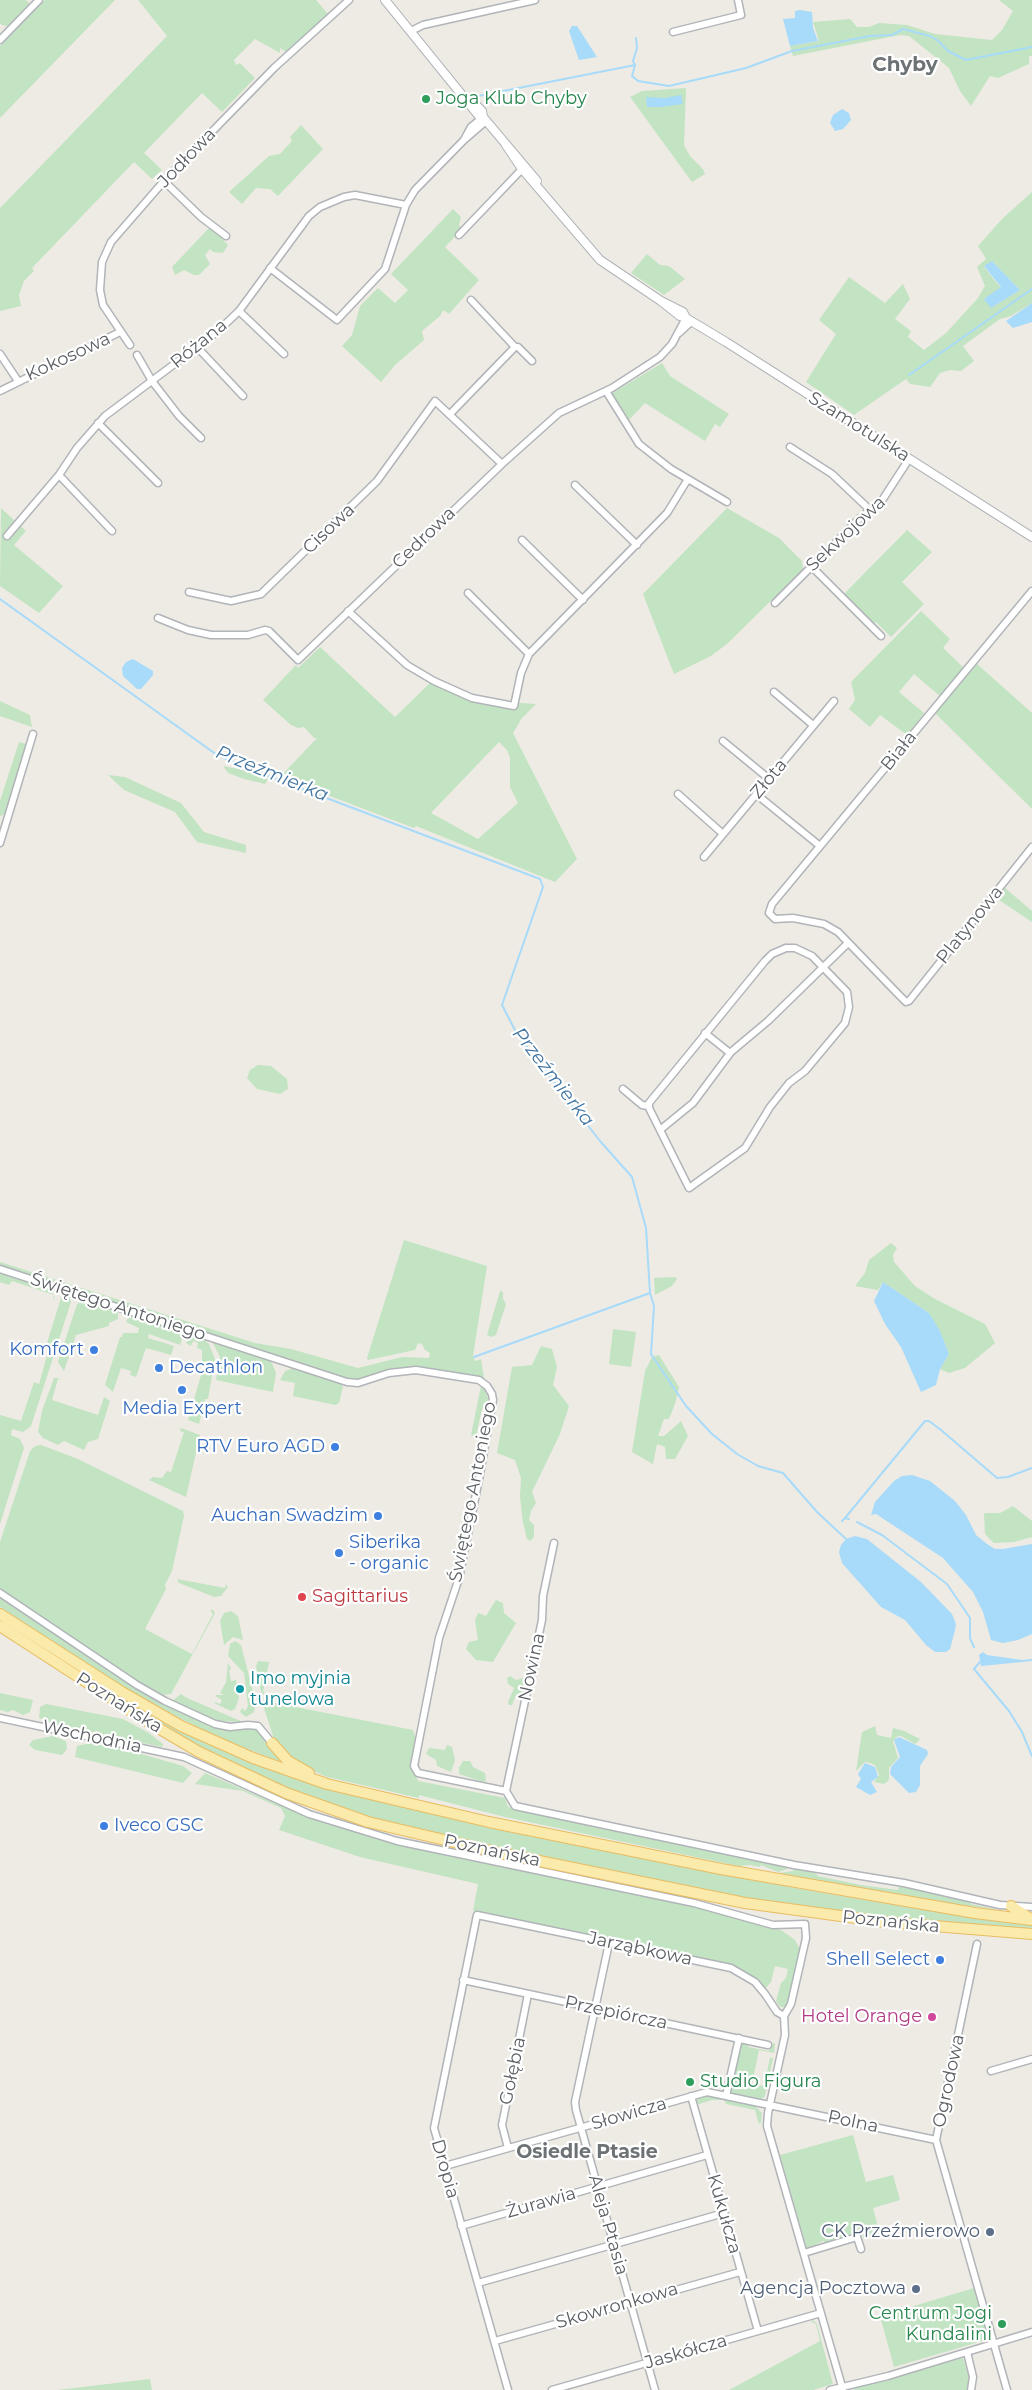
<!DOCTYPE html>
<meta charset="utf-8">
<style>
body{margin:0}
canvas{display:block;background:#edebe4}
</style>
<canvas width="1032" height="2390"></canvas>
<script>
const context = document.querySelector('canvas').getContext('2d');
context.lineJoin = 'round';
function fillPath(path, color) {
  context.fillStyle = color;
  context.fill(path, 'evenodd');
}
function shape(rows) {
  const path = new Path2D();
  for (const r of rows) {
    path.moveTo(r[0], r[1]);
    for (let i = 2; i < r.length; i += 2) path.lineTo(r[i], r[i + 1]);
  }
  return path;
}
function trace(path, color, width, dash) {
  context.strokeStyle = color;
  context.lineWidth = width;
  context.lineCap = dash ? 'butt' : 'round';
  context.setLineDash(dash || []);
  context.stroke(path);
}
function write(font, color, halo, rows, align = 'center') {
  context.font = font + ' Montserrat,sans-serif';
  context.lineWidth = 4.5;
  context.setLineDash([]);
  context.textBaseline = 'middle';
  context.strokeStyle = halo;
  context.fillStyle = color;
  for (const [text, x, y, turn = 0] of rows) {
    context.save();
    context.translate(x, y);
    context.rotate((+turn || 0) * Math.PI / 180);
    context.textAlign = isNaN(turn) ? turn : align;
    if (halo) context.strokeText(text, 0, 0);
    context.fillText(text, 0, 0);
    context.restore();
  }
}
fillPath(shape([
 [0,0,26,0,30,4,8,26,2,25,0,23],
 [45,0,115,0,0,118,0,46],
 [138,0,316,0,329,15,286,52,280,48,280,53,255,39,234,60,236,65,240,63,255,78,222,112,202,93,144,153,162,170,152,179,134,162,32,268,34,271,24,281,19,295,21,306,0,311,0,208,167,36],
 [999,0,1032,0,1032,56,1029,56,1029,64,998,78,990,76,971,106,960,91,949,68,909,36,900,35,793,56,790,46,819,41,813,22,850,19,857,27,869,27,879,23,907,25,935,34,992,40,1002,30,1013,11],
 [686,88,684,145,690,156,703,169,705,174,692,182,630,97,642,91],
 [301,125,323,149,278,196,270,189,256,188,242,204,229,192,269,156,280,154,292,141,290,137],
 [1032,192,1032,303,1011,316,1000,319,963,346,974,361,961,371,950,370,940,373,930,387,910,384,906,379,854,415,806,382,836,334,819,320,849,277,885,303,903,284,910,299,895,319,911,331,908,337,924,350,946,333,978,298,985,286,977,267,986,259,978,246,1002,219],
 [992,261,1020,290,991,308,1001,288,984,267],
 [453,209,461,217,459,225,462,229,445,247,479,280,449,314,443,310,440,316,422,331,424,340,395,365,381,382,342,346,352,335,360,306,378,288,395,303,408,290,391,274],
 [210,227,228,245,223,253,213,252,210,249,205,255,210,264,199,275,194,275,184,270,175,275,172,267],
 [647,254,660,265,669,266,685,279,664,295,631,273],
 [662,363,670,376,729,414,720,427,715,424,705,441,645,403,627,422,611,394],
 [1,508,26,531,14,545,63,586,39,613,0,586],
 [727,508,779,538,802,561,803,569,728,643,711,656,674,674,643,594],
 [907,530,932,552,902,582,924,604,891,637,876,622,873,624,843,595],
 [921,611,950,639,943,648,964,668,941,697,914,674,899,692,924,713,907,735,880,715,870,727,849,709,855,700,851,682],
 [320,647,395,717,431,682,454,694,476,700,536,704,522,718,513,733,577,859,555,882,416,826,414,828,280,777,317,738,314,738,304,727,298,728,291,725,263,700,296,665,298,668],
 [499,742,507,750,510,758,510,787,518,803,478,839,431,813],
 [976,663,1032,713,1032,809,935,713],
 [0,701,30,715,32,727,0,716],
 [19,742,26,744,26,747,5,814,0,816,0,801],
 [223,766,239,769,268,779,265,784,244,779,228,773],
 [108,775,125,777,181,803,204,832,246,845,246,853,197,842,175,812,124,790],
 [1004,887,1032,911,1032,922,996,898],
 [258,1065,271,1066,287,1079,288,1089,280,1094,257,1089,247,1078,250,1070],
 [404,1240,487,1266,473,1356,475,1361,481,1359,484,1378,416,1367,391,1369,360,1379,349,1379,0,1266,0,1262,255,1343,291,1349,358,1368,402,1357,429,1358,430,1353,425,1350,422,1344,418,1343,415,1350,368,1360,367,1358],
 [891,1243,897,1248,893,1255,894,1262,915,1286,935,1299,985,1324,995,1343,965,1368,949,1373,940,1369,949,1354,929,1313,883,1282,878,1290,855,1286,865,1273,869,1260],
 [0,1272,50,1288,55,1298,53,1299,54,1295,12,1281,9,1285,0,1282],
 [675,1277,677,1279,672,1286,655,1295,654,1278],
 [500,1291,503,1292,503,1299,506,1304,496,1335,491,1337,487,1335],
 [69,1294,71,1302,31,1426,23,1432,12,1429,11,1435,20,1439,24,1448,0,1524,0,1415,21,1421,34,1382,39,1384,50,1345,47,1343,61,1298],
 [84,1299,114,1309,118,1313,118,1319,109,1323,109,1326,76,1335,64,1371,58,1362,77,1304],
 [133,1315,180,1330,183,1336,180,1345,149,1334,148,1338,174,1346,171,1355,146,1348,136,1377,130,1375,131,1371,121,1368,113,1392,105,1385,120,1337,122,1337,123,1333,138,1333,139,1328,126,1322,128,1318],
 [613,1329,636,1332,631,1367,609,1364],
 [191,1335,202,1338,209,1344,215,1359,208,1399,205,1399,199,1424,188,1420,204,1365,202,1364,202,1350,197,1348,198,1343,193,1341,191,1346,186,1343],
 [212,1341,271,1361,276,1373,273,1392,216,1380,220,1357],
 [541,1346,552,1349,557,1367,553,1385,569,1406,560,1434,532,1492,536,1503,531,1511,529,1520,534,1525,534,1537,530,1541,527,1539,523,1523,520,1497,521,1478,515,1460,497,1453,512,1367,532,1365],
 [659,1355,679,1387,675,1404,669,1419,664,1419,658,1436,664,1436,681,1421,688,1436,675,1459,666,1459,665,1447,657,1444,653,1464,632,1452,645,1371,652,1357],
 [293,1368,341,1383,343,1387,339,1403,335,1405,293,1396,295,1383,280,1380,285,1371],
 [54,1378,58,1378,62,1380,58,1379,52,1400,58,1402,98,1415,104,1397,110,1401,98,1439,88,1442,84,1450,64,1441,58,1445,43,1438,38,1432,42,1411],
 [481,1386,486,1392,489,1401,486,1408,482,1409,475,1441,474,1436,471,1435],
 [181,1428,200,1435,186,1497,149,1480,153,1477,162,1478,167,1471,171,1472,184,1432,180,1431],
 [41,1445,78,1459,183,1511,184,1516,172,1571,165,1585,166,1589,145,1629,192,1654,213,1614,210,1610,213,1610,215,1613,171,1694,162,1695,135,1680,0,1589,0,1542,30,1451,35,1446],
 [1013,1506,1032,1521,1032,1537,1014,1542,994,1543,985,1534,984,1513,1000,1513],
 [177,1579,225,1588,226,1584,228,1587,221,1596,214,1597,179,1583],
 [0,1596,200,1720,227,1730,249,1727,259,1729,284,1763,221,1739,166,1711,123,1687,0,1607],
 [496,1600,503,1603,504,1613,516,1623,493,1662,476,1660,466,1649,469,1642,478,1640,475,1620,478,1613,486,1616],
 [231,1611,238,1616,243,1640,233,1637,224,1645,220,1621,224,1613],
 [0,1618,44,1647,259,1764,789,1887,925,1910,1032,1922,1032,1932,942,1925,739,1897,413,1831,314,1802,192,1744,0,1623],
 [235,1641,241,1645,256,1703,254,1712,246,1717,240,1712,242,1708,245,1711,248,1706,244,1673,228,1656,230,1644],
 [258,1661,269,1662,263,1692,267,1693,264,1695,261,1692,256,1666],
 [228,1663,231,1668,229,1671,231,1681,236,1680,239,1698,235,1709,231,1711,214,1703,215,1702,220,1704,222,1700,215,1696,216,1695,224,1695,220,1693,226,1682],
 [510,1676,516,1680,526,1677,523,1693,516,1695,512,1705,509,1705,508,1702,514,1688,508,1684,507,1678],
 [0,1693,33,1700,30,1712,23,1715,13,1710,8,1712,0,1710],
 [181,1694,187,1698,243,1722,217,1721,172,1701],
 [265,1701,413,1730,416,1739,413,1770,418,1781,505,1798,508,1807,781,1864,788,1869,778,1872,761,1865,760,1867,750,1865,738,1866,505,1817,419,1795,419,1798,327,1777,295,1763,274,1739,263,1705],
 [46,1704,123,1719,149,1733,163,1744,162,1747,54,1724,39,1718,40,1707],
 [875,1726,877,1735,891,1738,893,1728,904,1731,920,1739,915,1744,901,1736,898,1736,893,1741,898,1758,889,1768,889,1780,884,1784,874,1782,879,1775,875,1765,870,1763,865,1762,856,1771,862,1732],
 [53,1736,66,1741,67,1749,62,1755,35,1750,29,1745,33,1740],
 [90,1743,128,1750,183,1766,192,1773,183,1783,75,1757,77,1746],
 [447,1745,452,1747,455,1760,451,1772,437,1766,436,1760,426,1754,429,1748,445,1750],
 [463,1761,470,1761,473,1767,485,1773,486,1781,483,1782,459,1774,459,1768],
 [205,1773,291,1810,379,1839,461,1859,712,1910,781,1930,795,1940,800,1949,788,2002,784,2007,780,2007,776,2001,781,1983,786,1978,788,1969,775,1966,771,1982,765,1989,739,1969,473,1911,478,1884,360,1857,279,1830,285,1816,281,1808,243,1791,195,1784],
 [794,1867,815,1872,818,1876,861,1885,898,1890,899,1886,968,1900,971,1904,1000,1910,932,1901,779,1873,793,1871],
 [743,2043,748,2043,748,2047,769,2051,771,2044,775,2043,774,2053,759,2050,752,2084,764,2086,770,2058,773,2058,765,2096,762,2099,758,2098,757,2101,733,2094,730,2091,739,2047],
 [708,2095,756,2105,756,2107,762,2113,761,2123,759,2124,755,2110,726,2104,724,2100,712,2100,696,2105,698,2097],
 [853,2135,866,2182,893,2175,900,2200,873,2208,880,2234,863,2238,862,2233,826,2243,823,2241,807,2249,780,2155],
 [974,2288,989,2339,894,2367,880,2316],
 [813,2320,817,2324,833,2384,813,2390,729,2390,820,2341,816,2324,811,2322],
 [963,2358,970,2381,968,2390,852,2390,857,2388,857,2386],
 [150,2379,152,2390,57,2390]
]), '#c3e4c2');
fillPath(shape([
 [800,10,812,12,813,28,818,41,790,46,783,19,795,18,795,11],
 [572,26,577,26,597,57,579,60,569,31],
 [681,95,683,104,661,107,647,107,646,97,665,98],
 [842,109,849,113,851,120,843,129,835,131,830,123,833,115],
 [992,261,1020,290,991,308,984,299,1001,287,984,266],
 [1032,303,1032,322,1013,328,1006,321],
 [133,659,153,671,153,675,141,689,137,689,123,676,122,668,126,662],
 [883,1282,929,1313,940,1331,949,1354,940,1369,936,1385,921,1392,901,1347,885,1324,874,1301],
 [912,1475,930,1481,955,1501,966,1515,976,1535,987,1544,995,1549,1003,1549,1032,1544,1032,1634,1018,1640,1003,1643,991,1640,983,1612,973,1592,943,1558,876,1514,871,1515,875,1502,894,1481,902,1476],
 [855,1536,867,1539,921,1582,952,1614,956,1624,955,1630,950,1649,946,1652,935,1652,926,1645,905,1620,881,1607,842,1563,839,1552,841,1545,846,1539],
 [983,1652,987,1655,1022,1660,1032,1659,1032,1661,981,1666,979,1655],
 [899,1737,927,1750,928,1754,920,1766,920,1785,916,1792,909,1793,890,1774,891,1767,900,1757,894,1740],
 [865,1763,875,1767,878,1777,871,1782,877,1792,870,1795,856,1787,861,1779,858,1774]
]), '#a8dafa');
trace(shape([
 [636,38,637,48,633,61,635,65,632,76,638,81,669,86,746,68,792,51,870,36,892,35,903,29,930,36,937,40,948,51,966,60,1032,47],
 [473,97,635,65],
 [909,375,1032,289],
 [0,599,217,755,271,777,540,879,543,887,502,1005,517,1034,600,1141,632,1177,646,1228,650,1293,654,1306,651,1354,686,1406,712,1434,737,1454,758,1466,783,1473,817,1512,846,1539],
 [474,1357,650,1293],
 [845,1518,925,1421,929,1421,941,1430,997,1478,1008,1477,1032,1468],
 [842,1521,845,1518,849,1519],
 [857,1522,882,1535,947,1584,970,1618,970,1638,974,1647],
 [980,1662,974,1669,1009,1711,1022,1732,1032,1756]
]), '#a8dafa', 2);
const minor = shape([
 [411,31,423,25,535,0],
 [673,32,741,15,738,0],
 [0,40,39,0],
 [483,117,471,127,464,140,486,121],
 [164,181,201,217,226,236],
 [459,235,524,167],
 [270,268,337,320,385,269,406,205,415,190,464,140],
 [239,311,284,354],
 [679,333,692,321],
 [130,345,103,305,100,290,102,262,111,242,164,181,274,68,349,0],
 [197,347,243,396],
 [515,347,518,347,532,361],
 [0,354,18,381],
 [137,355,152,381,179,416,201,438],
 [0,391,120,332],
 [606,391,639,444,671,469,727,502],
 [450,414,515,347,471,300],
 [98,423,158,483],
 [790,447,832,474,869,509],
 [59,475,112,531],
 [575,485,637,545],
 [7,536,59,475,77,448,105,416,217,332,239,311,309,216,320,207,344,197,355,195,406,205],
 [522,540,583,600],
 [811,566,881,636],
 [1032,591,772,904,769,913,775,919,793,918,824,924,838,932,899,995,906,1002,909,1001,1032,847],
 [189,592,231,601,261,594,377,481,435,401,502,464],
 [468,593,529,654],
 [775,603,860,518,881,502,909,459],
 [348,611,407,665,434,681,472,698,514,706,521,673,529,654,667,513,688,479],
 [158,618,188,630,211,635,248,635,265,630,269,631,298,660,502,464,559,413,612,388,660,357,672,344,686,318],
 [774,692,813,725],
 [723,741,768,778],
 [678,794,723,834],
 [756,794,820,846],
 [0,843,33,734],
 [704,857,834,701],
 [786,948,795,948,812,956,847,992,849,1007,845,1023,805,1071,789,1083,770,1107,745,1148,689,1188,649,1108,649,1103,765,961,772,954,786,948],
 [705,1033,730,1053],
 [623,1089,642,1105,648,1106],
 [660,1130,693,1103,731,1052,768,1021,848,943],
 [0,1269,347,1382,358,1383,389,1373,416,1370,479,1380,487,1386,492,1394,493,1400,480,1474,459,1578,439,1638,414,1766,418,1773,506,1791],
 [0,1593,137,1685,165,1701,215,1724,230,1727,248,1725,258,1726,272,1743],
 [0,1718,184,1757,309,1814,397,1841,694,1903,773,1925,805,1924,806,1938,791,2004,784,2016,785,2035,768,2113,767,2126,843,2390],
 [506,1791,515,1806,794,1865,904,1883,1000,1905,1032,1907],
 [506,1791,542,1620,543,1596,554,1543],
 [609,1943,575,2102,576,2110,655,2390],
 [977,1944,936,2140,1007,2390],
 [463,1980,768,2045],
 [991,2071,1032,2059],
 [691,2096,758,2331],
 [726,2096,739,2038],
 [508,2148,502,2125,528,1994],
 [445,2166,707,2092,936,2140],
 [461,2226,707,2155],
 [804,2253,857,2237,861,2249],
 [478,2283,724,2213],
 [495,2341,740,2272],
 [967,2352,973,2377,971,2390],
 [508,2390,434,2128,477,1915,731,1968,755,1982,765,1994,777,2012,784,2016],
 [552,2390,821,2313],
 [830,2390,888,2376,1032,2332]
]);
const tertiary = shape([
 [385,0,479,116,483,117,537,181],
 [470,99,482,111,483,117],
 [506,145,522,169,600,260,661,301,683,312,686,318],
 [661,301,680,316,686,318,726,342,1032,537]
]);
const primary = shape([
 [0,1614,122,1692,181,1726,253,1758,327,1784,489,1822,721,1869,975,1913,1032,1920],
 [0,1626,148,1722,199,1752,286,1793,368,1822,500,1853,745,1903,885,1922,1032,1934],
 [272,1743,288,1761,309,1773],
 [1011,1906,1029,1918]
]);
trace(minor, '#b1b4b8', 9);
trace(tertiary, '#b1b4b8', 10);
trace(primary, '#e9bc62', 12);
trace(minor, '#fff', 6);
trace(tertiary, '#fff', 8);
trace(primary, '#faeaac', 10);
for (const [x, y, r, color] of [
 [426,99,5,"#2e9e5b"],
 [94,1350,5,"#3f7fe0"],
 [159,1368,5,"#3f7fe0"],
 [182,1390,5,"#3f7fe0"],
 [335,1447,5,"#3f7fe0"],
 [378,1516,5,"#3f7fe0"],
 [339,1553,5,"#3f7fe0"],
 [302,1597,5,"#e0444e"],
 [240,1689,5,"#0f9aa8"],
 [104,1826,5,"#3f7fe0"],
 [940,1960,5,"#3f7fe0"],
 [932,2017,5,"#d1479c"],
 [690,2082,5,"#2e9e5b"],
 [990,2232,5,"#5c6f8a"],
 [916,2289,5,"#5c6f8a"],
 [1002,2324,5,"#2e9e5b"]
]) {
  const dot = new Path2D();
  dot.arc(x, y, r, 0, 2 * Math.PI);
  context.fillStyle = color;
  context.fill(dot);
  trace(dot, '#fff', 2);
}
write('18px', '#27864d', '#fff', [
 ["Joga Klub Chyby",436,99],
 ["Studio Figura",700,2082],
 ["Centrum Jogi",992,2314,"right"],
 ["Kundalini",992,2335,"right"]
], 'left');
write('18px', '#5c6064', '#fff', [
 ["Jodłowa",187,158,-46],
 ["Różana",199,344,-39],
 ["Kokosowa",68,357,-25],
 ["Szamotulska",859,427,32],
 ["Cisowa",329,529,-44],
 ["Sekwojowa",846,534,-43],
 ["Cedrowa",424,538,-44],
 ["Biała",899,751,-51],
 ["Złota",769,779,-50],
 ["Platynowa",970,925,-51],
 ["Świętego Antoniego",118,1307,18],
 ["Świętego Antoniego",473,1492,-79],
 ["Nowina",532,1667,-78],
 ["Poznańska",119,1703,32],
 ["Wschodnia",92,1737,12],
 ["Poznańska",492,1851,12],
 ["Poznańska",891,1922,6],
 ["Jarząbkowa",640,1949,12],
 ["Przepiórcza",616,2013,12],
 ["Gołębia",513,2071,-78],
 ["Ogrodowa",949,2081,-78],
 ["Słowicza",629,2114,-16],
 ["Polna",853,2122,12],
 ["Dropia",445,2169,74],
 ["Żurawia",541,2203,-16],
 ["Kukułcza",724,2214,74],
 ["Aleja Ptasia",608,2225,74],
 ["Skowronkowa",617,2306,-16],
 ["Jaskółcza",686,2352,-16]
]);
write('18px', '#366cbe', '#fff', [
 ["Komfort",84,1350],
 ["Decathlon",169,1368,"left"],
 ["Media Expert",182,1409,"center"],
 ["RTV Euro AGD",325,1447],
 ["Auchan Swadzim",368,1516],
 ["Siberika",349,1543,"left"],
 ["- organic",349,1564,"left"],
 ["Iveco GSC",114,1826,"left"],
 ["Shell Select",930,1960]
], 'right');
write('18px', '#be3a42', '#fff', [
 ["Sagittarius",312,1597]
], 'left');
write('18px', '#0d838f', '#fff', [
 ["Imo myjnia",250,1679],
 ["tunelowa",250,1700]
], 'left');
write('18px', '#b23c85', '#fff', [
 ["Hotel Orange",922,2017]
], 'right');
write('18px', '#4e5e75', '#fff', [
 ["CK Przeźmierowo",980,2232],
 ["Agencja Pocztowa",906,2289]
], 'right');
write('italic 19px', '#4376a2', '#fff', [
 ["Przeźmierka",272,774,22],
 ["Przeźmierka",553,1077,52]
]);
write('bold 19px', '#6d7275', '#fff', [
 ["Osiedle Ptasie",587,2152]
]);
write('bold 20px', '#6d7275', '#fff', [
 ["Chyby",905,65]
]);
</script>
